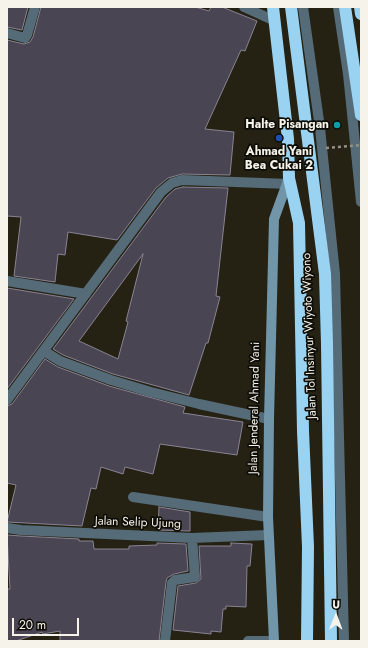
<!DOCTYPE html>
<style>
body{margin:0}
#map{position:relative;width:368px;height:648px;overflow:hidden;background:#252214;font-family:Jost,sans-serif}
canvas{display:block}
.frame{position:absolute;inset:0;border:8px solid #f5f3ea;pointer-events:none}
.north{position:absolute;left:316px;top:596px;width:40px;height:40px;-webkit-text-stroke:3px #0d0c06;paint-order:stroke;rotate:1deg;font-size:11px;font-weight:700;line-height:16px;text-align:center;color:#f5f3ea}
.north::after{content:'';display:block;margin:auto;width:14px;height:18px;background:#f5f3ea;clip-path:polygon(50% 0,100% 100%,50% 72%,0 100%)}
.scale{position:absolute;left:12px;top:618px;width:67px;height:18px;box-sizing:border-box;border:2px solid #f5f3ea;border-top:0;padding-left:5px;font-size:12px;line-height:14px;white-space:nowrap;color:#f5f3ea;-webkit-text-stroke:3px #0d0c06;paint-order:stroke}
</style>
<div id="map">
<canvas width="368" height="648"></canvas>
<div class="frame"></div>
<div class="north">U</div>
<div class="scale">20 m</div>
</div>
<script>
const context = document.querySelector('canvas').getContext('2d');
context.lineJoin = 'round';
function fillPath(path, color) {
  context.fillStyle = color;
  context.fill(path, 'evenodd');
}
function shape(rows) {
  const path = new Path2D();
  for (const r of rows) {
    path.moveTo(r[0], r[1]);
    for (let i = 2; i < r.length; i += 2) path.lineTo(r[i], r[i + 1]);
  }
  return path;
}
function trace(path, color, width, dash) {
  context.strokeStyle = color;
  context.lineWidth = width;
  context.lineCap = dash ? 'butt' : 'round';
  context.setLineDash(dash || []);
  context.stroke(path);
}
function write(font, color, halo, rows, align = 'center') {
  context.font = font + ' Jost,sans-serif';
  context.lineWidth = 3.5;
  context.setLineDash([]);
  context.textBaseline = 'middle';
  context.strokeStyle = halo;
  context.fillStyle = color;
  for (const [text, x, y, turn = 0] of rows) {
    context.save();
    context.translate(x, y);
    context.rotate((+turn || 0) * Math.PI / 180);
    context.textAlign = isNaN(turn) ? turn : align;
    if (halo) context.strokeText(text, 0, 0);
    context.fillText(text, 0, 0);
    context.restore();
  }
}
const building = shape([
 [7,7,28,7,22,30,7,27,7,7],
 [41,7,195,7,209,11,211,7,222,7,257,21,245,51,241,50,205,129,234,132,230,175,182,174,168,178,156,188,117,240,68,232,65,255,58,254,55,282,14,276,21,217,7,216,7,40,24,44,30,42,33,37,41,7],
 [183,187,228,188,216,296,220,297,208,343,206,343,189,395,113,374,63,355,53,349,166,197,175,189,183,187],
 [143,254,126,321,128,322,118,359,79,341,143,254],
 [7,288,74,299,7,389,7,288],
 [45,359,58,367,109,386,185,407,183,413,243,422,237,455,160,444,153,474,125,467,123,474,101,467,96,489,91,488,82,526,7,522,16,485,7,483,7,406,12,404,45,359],
 [159,507,190,512,190,531,158,530,159,507],
 [7,535,21,536,79,539,79,541,93,541,94,549,129,549,129,546,157,545,157,543,186,544,188,571,174,574,167,578,166,582,159,641,60,641,60,631,43,634,42,632,16,641,7,641,7,589,10,589,7,535],
 [231,543,252,544,250,566,247,566,246,607,226,606,226,609,223,609,221,632,211,631,211,634,173,630,178,586,196,583,201,579,199,546,231,546,231,543]
]);
fillPath(building, '#4a4553');
trace(building, '#898393', 1);
trace(shape([
 [303,7,320,128,335,274,344,641],
 [338,7,348,74,361,202],
 [133,497,268,517]
]), '#556b78', 10);
trace(shape([
 [244,7,275,21],
 [7,33,25,38,27,35,35,7],
 [7,281,86,294],
 [44,351,60,361,111,380,151,392,199,404,269,419],
 [7,400,161,192,172,183,182,180,288,184],
 [7,528,21,530,192,538,268,535],
 [165,641,172,583,175,580,195,577,192,538],
 [248,641,274,641]
]), '#556b78', 10);
trace(shape([
 [274,641,268,517,269,419,274,219,289,178]
]), '#7195a9', 10);
trace(shape([
 [273,7,288,139,289,178,299,223,303,431,308,547,307,641],
 [345,7,361,115],
 [360,7,361,14],
 [327,344,331,641]
]), '#9ad3f2', 12);
trace(shape([
 [326,148,361,145],
 [284,151,293,150]
]), '#939185', 2.5, [3, 3]);
trace(shape([
 [291,7,325,274,327,344]
]), '#9ad3f2', 12);
for (const [x, y, r, color] of [
 [337,125,4,"#0f9aa8"],
 [279,138,4,"#1a4fb4"]
]) {
  const dot = new Path2D();
  dot.arc(x, y, r, 0, 2 * Math.PI);
  context.fillStyle = color;
  context.fill(dot);
  trace(dot, '#0d0c06', 1.5);
}
write('bold 12px', '#f5f3ea', '#0d0c06', [
 ["Halte Pisangan",329,125],
 ["Ahmad Yani",279,152,"center"],
 ["Bea Cukai 2",279,166,"center"]
], 'right');
write('12px', '#f5f3ea', '#0d0c06', [
 ["Jalan Tol Insinyur Wiyoto Wiyono",310,336,-92],
 ["Jalan Jenderal Ahmad Yani",255,408,-89],
 ["Jalan Selip Ujung",138,523,2]
]);
</script>
